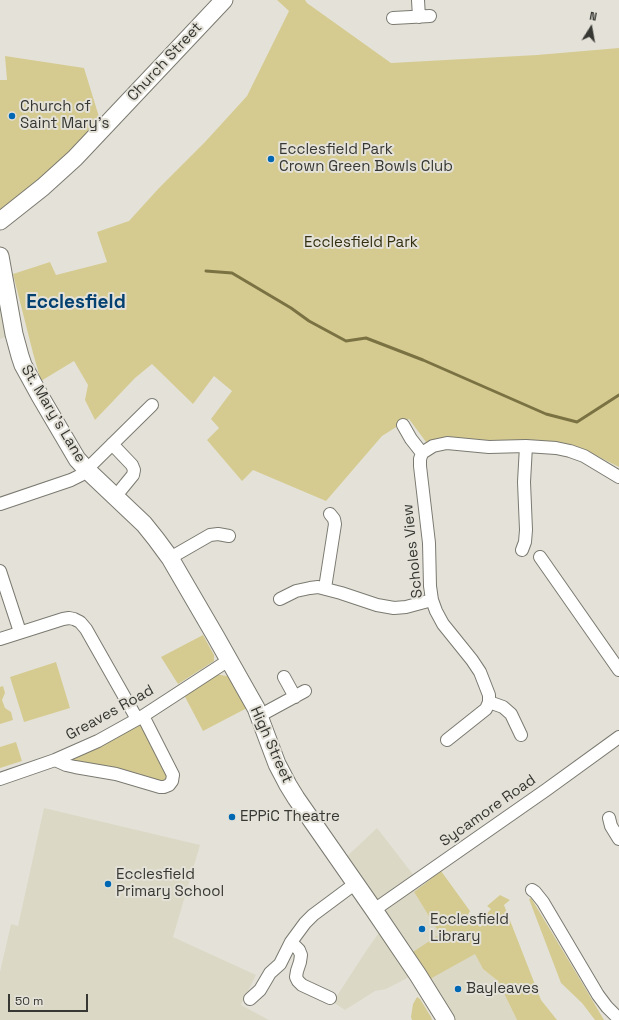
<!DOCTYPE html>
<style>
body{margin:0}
#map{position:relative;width:619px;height:1020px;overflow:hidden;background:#e4e2d8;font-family:"Space Grotesk",sans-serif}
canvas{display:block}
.north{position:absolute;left:571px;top:8px;width:40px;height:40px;-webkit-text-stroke:3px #e4e2d8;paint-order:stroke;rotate:11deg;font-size:11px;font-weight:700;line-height:16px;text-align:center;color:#373733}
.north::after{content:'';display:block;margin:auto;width:14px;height:18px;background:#373733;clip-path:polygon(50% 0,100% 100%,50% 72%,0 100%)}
.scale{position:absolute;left:8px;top:994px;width:80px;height:18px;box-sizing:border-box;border:2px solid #373733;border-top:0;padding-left:5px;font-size:12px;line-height:14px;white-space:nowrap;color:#373733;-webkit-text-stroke:3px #e4e2d8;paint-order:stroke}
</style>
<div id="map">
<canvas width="619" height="1020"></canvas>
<div class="north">N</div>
<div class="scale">50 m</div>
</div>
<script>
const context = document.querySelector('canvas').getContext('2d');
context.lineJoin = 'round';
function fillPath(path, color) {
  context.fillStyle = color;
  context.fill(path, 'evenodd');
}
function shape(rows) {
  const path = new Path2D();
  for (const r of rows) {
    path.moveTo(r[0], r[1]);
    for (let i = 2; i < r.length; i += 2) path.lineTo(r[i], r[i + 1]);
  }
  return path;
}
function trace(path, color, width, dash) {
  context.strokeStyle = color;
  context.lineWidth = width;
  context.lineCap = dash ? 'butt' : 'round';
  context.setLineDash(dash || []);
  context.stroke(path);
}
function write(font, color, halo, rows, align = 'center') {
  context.font = font + ' "Space Grotesk",sans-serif';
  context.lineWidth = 4;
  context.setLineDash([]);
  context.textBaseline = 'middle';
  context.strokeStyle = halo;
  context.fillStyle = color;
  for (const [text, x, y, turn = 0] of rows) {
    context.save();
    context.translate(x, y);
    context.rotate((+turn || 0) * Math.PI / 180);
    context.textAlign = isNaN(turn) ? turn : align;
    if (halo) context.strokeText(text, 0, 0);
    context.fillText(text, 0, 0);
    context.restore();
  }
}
fillPath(shape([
 [0,256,14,334,0,339],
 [44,808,200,845,173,937,256,975,241,1005,269,1020,0,1020,0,972,11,924,18,926],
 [377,828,422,886,414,892,440,934,430,978,475,953,483,969,498,981,517,1020,436,1020,417,973,386,989,375,991,345,1010,333,1002,366,951,378,934,385,926,341,862]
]), '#dbd8c6');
fillPath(shape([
 [277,0,305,0,307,3,391,63,537,55,619,48,619,467,581,448,550,441,495,441,451,438,426,442,409,419,382,436,326,501,253,470,242,481,207,440,219,428,211,419,232,391,214,376,193,404,152,364,135,378,95,420,85,400,88,385,74,361,41,381,33,353,13,274,50,262,56,275,107,262,97,232,129,221,159,188,205,142,247,96,289,11],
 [5,56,84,68,100,120,61,165,0,215,0,80,7,80],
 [203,635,214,655,214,661,178,684,161,657],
 [56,662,70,708,24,722,10,677],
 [216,675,221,675,227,676,232,680,247,708,203,731,184,695],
 [3,686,5,693,2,700,5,708,11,712,13,720,0,724,0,687],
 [137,725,141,726,145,730,167,773,166,778,163,781,158,782,71,762,70,759],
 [16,742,22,761,0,768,0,747],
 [441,871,470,911,468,915,480,927,487,922,484,917,491,909,487,906,500,895,510,900,504,905,541,1000,557,1020,517,1020,498,981,483,969,475,954,430,979,413,952,440,934,414,892],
 [531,898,578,976,604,1020,595,1020,582,1003,561,983,529,899],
 [417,997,420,999,431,1017,432,1020,412,1020,411,1017,413,1004]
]), '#d5cb91');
trace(shape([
 [206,271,232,273,291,308,309,321,346,341,366,338,423,360,546,414,577,422,619,395]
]), '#7a7242', 3);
const street = shape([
 [418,0,419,17],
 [393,18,430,16],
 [403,425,411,439,422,453],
 [112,444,132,465,134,470,133,475,115,497],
 [0,504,71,480,81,475,152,405],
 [522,550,525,542,526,530,524,482,526,446],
 [540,557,619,670],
 [170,558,210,535,218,534,229,536],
 [0,571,20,632],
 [325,588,335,524,334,519,330,514],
 [280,599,296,591,310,588,318,587,341,593,377,605,394,608,406,607,432,600],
 [0,639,63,619,69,618,74,619,80,622,86,629,137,719],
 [284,677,295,697],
 [489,702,503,707,511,714,521,735],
 [259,716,305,691],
 [447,740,486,709,489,702,489,695,480,672,472,660,443,624,436,611,432,600,430,586,429,543,420,466,420,459,422,453,433,446,447,443,489,447,526,446,556,448,570,451,584,456,619,477],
 [55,760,66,765,75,767,116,774,160,787,164,787,169,785,172,781,173,775,143,716],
 [0,779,55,760,98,741,143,716,229,660],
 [609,818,611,826,619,839],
 [532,890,535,892,543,902,598,995,607,1007,619,1019],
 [374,910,546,790,619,737],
 [291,942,299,950,301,955,300,962,297,971,296,977,298,981,302,985,330,998],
 [250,999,260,990,270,973,280,964,291,942,305,923,313,915,356,883]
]);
const secondary = shape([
 [0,221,43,187,75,158,224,0],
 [0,256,14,334,20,356,23,365,40,396,77,459,87,470,144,524,156,539,170,558,216,637,256,708,277,764,288,785,296,798,374,910,418,975,446,1020]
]);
trace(street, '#7b7a71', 14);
trace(secondary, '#7b7a71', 19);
trace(street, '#fff', 12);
trace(secondary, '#fff', 17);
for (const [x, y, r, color] of [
 [12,116,4,"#0067b3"],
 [271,159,4,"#0067b3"],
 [232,817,4,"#0067b3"],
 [108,884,4,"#0067b3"],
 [422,929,4,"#0067b3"],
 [458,989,4,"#0067b3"]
]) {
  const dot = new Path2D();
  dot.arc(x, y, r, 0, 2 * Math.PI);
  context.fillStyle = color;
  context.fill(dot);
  trace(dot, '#e4e2d8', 1.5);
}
write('15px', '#373733', '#e4e2d8', [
 ["Church Street",165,62,-47],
 ["St. Mary's Lane",53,414,59],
 ["Scholes View",413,551,-96],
 ["Greaves Road",110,713,-29],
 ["High Street",271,745,66],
 ["Sycamore Road",488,811,-35]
]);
write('15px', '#373733', '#e4e2d8', [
 ["Church of",20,107],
 ["Saint Mary's",20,124],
 ["Ecclesfield Park",279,150],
 ["Crown Green Bowls Club",279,167],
 ["EPPiC Theatre",240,817],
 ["Ecclesfield",116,875],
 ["Primary School",116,892],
 ["Ecclesfield",430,920],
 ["Library",430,937],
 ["Bayleaves",466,989]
], 'left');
write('15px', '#342f10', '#e4e2d8', [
 ["Ecclesfield Park",361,243]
]);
write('bold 19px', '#044070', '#e4e2d8', [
 ["Ecclesfield",76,303]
]);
</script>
